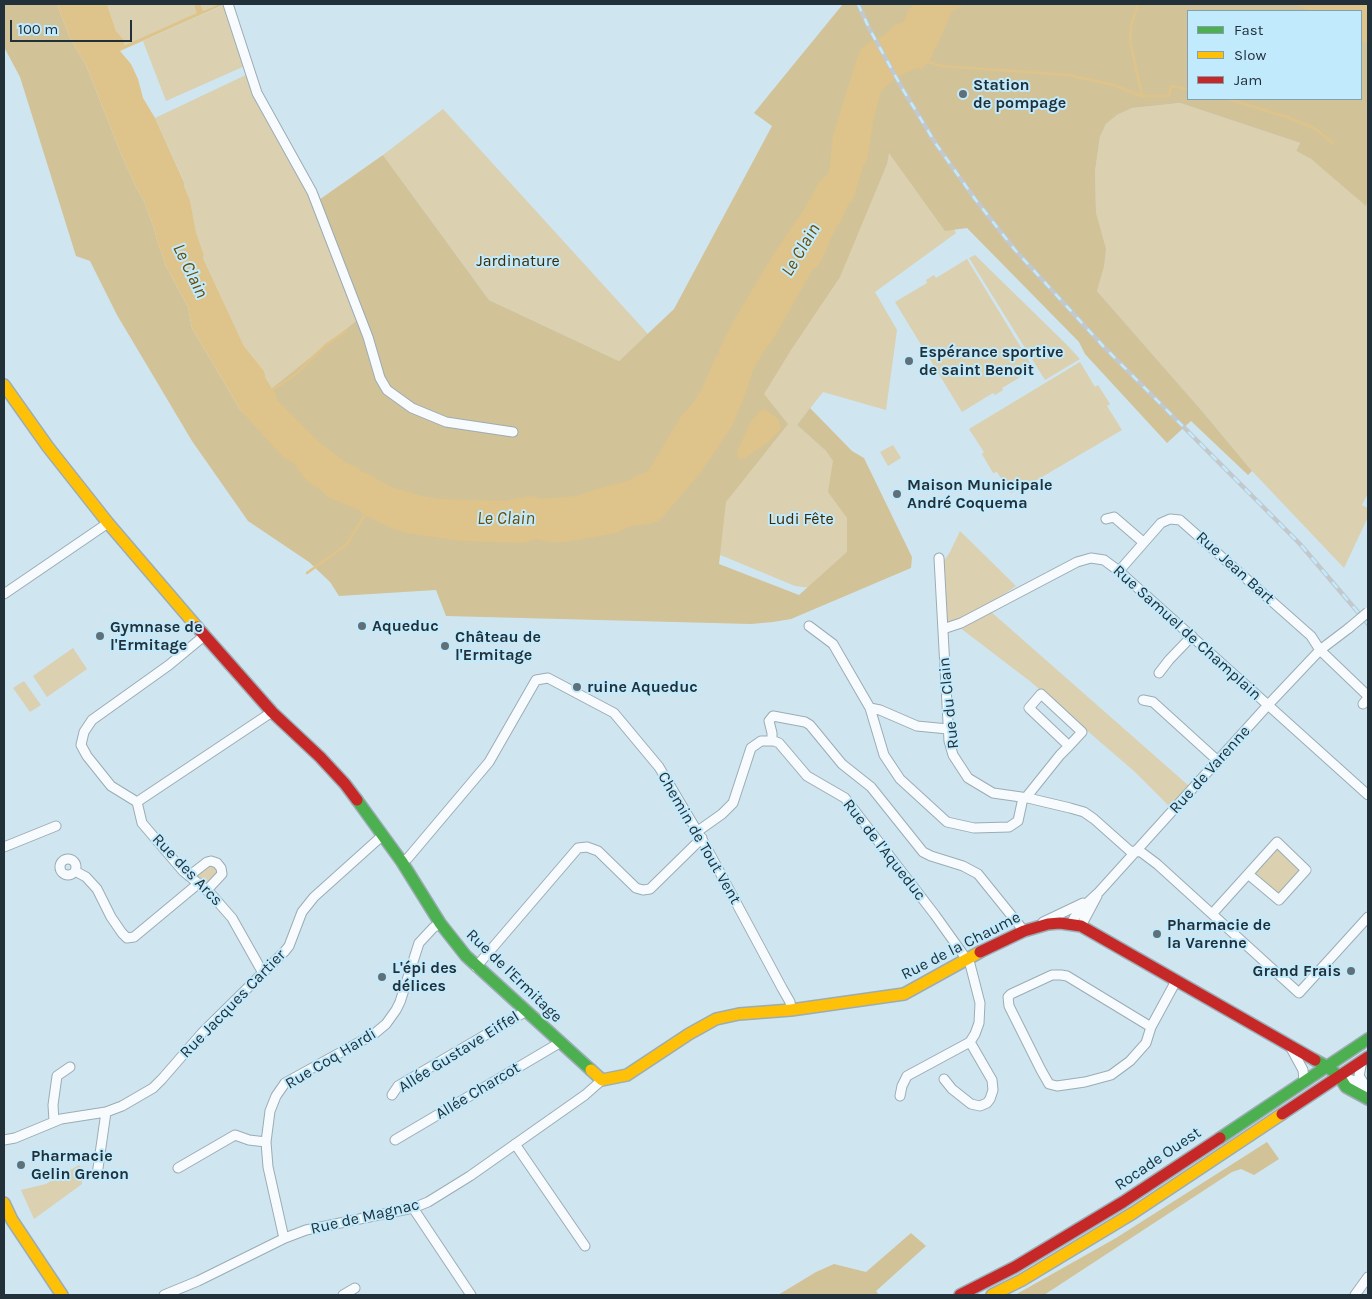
<!DOCTYPE html>
<meta charset="utf-8">
<style>
body{margin:0}
#map{position:relative;width:1372px;height:1299px;overflow:hidden;background:#cfe5f0;font-family:Karla,sans-serif}
canvas{display:block}
.frame{position:absolute;inset:0;border:5px solid #223139;pointer-events:none}
.legend{position:absolute;left:1187px;top:10px;width:175px;height:90px;box-sizing:border-box;background:#c2eafd;border:1px solid #82a0af;margin:0;padding:6px 9px;list-style:none;font-size:15px;color:#223139}
.legend li{display:flex;align-items:center;gap:10px;height:25px}
.legend b{width:25px;border:1px solid #82a0af}
.scale{position:absolute;left:10px;top:20px;width:122px;height:22px;box-sizing:border-box;border:2px solid #223139;border-top:0;padding-left:6px;font-size:15px;line-height:18px;white-space:nowrap;color:#223139;-webkit-text-stroke:4px #c2eafd;paint-order:stroke}
</style>
<div id="map">
<canvas width="1372" height="1299"></canvas>
<div class="frame"></div>
<ul class="legend">
<li><b style="height:6px;background:#4caf50"></b>Fast</li>
<li><b style="height:6px;background:#ffc107"></b>Slow</li>
<li><b style="height:6px;background:#c62828"></b>Jam</li>
</ul>
<div class="scale">100 m</div>
</div>
<script>
const context = document.querySelector('canvas').getContext('2d');
context.lineJoin = 'round';
function fillPath(path, color) {
  context.fillStyle = color;
  context.fill(path, 'evenodd');
}
function shape(rows) {
  const path = new Path2D();
  for (const r of rows) {
    if (r.length === 3) {
      path.moveTo(r[0] + r[2], r[1]);
      path.arc(r[0], r[1], r[2], 0, 2 * Math.PI);
      continue;
    }
    path.moveTo(r[0], r[1]);
    for (let i = 2; i < r.length; i += 2) path.lineTo(r[i], r[i + 1]);
  }
  return path;
}
function trace(path, color, width, dash) {
  context.strokeStyle = color;
  context.lineWidth = width;
  context.lineCap = dash ? 'butt' : 'round';
  context.setLineDash(dash || []);
  context.stroke(path);
}
function write(font, color, halo, rows, align = 'center') {
  context.font = font + ' Karla,sans-serif';
  context.lineWidth = 4;
  context.setLineDash([]);
  context.textBaseline = 'middle';
  context.strokeStyle = halo;
  context.fillStyle = color;
  for (const [text, x, y, turn = 0] of rows) {
    context.save();
    context.translate(x, y);
    context.rotate((+turn || 0) * Math.PI / 180);
    context.textAlign = isNaN(turn) ? turn : align;
    if (halo) context.strokeText(text, 0, 0);
    context.fillText(text, 0, 0);
    context.restore();
  }
}
fillPath(shape([
 [107,4,219,4,125,45,123,39,116,31],
 [226,4,247,65,166,101,143,41],
 [250,73,257,93,268,116,312,192,368,337,380,378,387,390,401,401,428,415,446,422,479,428,513,432,531,429,618,395,640,381,668,354,693,333,705,327,732,301,745,301,719,350,720,354,716,356,701,391,693,403,681,416,649,470,625,482,611,485,576,496,542,499,532,496,505,501,440,499,422,496,391,487,367,473,361,472,359,468,346,463,319,442,277,400,275,393,266,379,264,371,244,346,203,258,204,255,196,232,190,200,184,186,184,181,155,118],
 [1180,103,1300,143,1296,151,1311,159,1366,205,1368,201,1368,493,1362,505,1368,508,1368,517,1344,568,1252,471,1202,411,1097,291,1095,172,1100,137,1106,124,1117,115,1132,108],
 [443,109,648,334,619,361,489,300,383,155],
 [878,141,928,177,956,233,875,292,897,330,886,410,823,392,797,425,826,451,833,461,878,566,820,589,795,586,723,556,695,548,677,502],
 [975,255,1066,344,1080,359,1045,380,969,258],
 [967,259,1034,369,1002,388,1003,390,995,395,993,393,962,412,895,302,927,283,926,280,934,275,936,278],
 [1080,362,1095,387,1098,385,1110,404,1107,406,1122,430,1030,484,1011,493,997,472,993,473,982,454,984,452,969,429],
 [893,445,901,458,888,466,880,452],
 [960,531,1016,586,1000,597,955,623,946,623,944,561,950,552],
 [989,610,1189,786,1171,808,1135,772,1031,682,959,627],
 [73,648,87,669,47,697,33,676],
 [24,681,41,705,30,712,13,688],
 [1276,847,1302,870,1279,896,1253,873],
 [213,865,219,873,208,885,206,884,197,876,197,874,202,868],
 [79,1165,82,1168,82,1184,34,1219,21,1190,46,1184]
]), '#dbd0b0');
fillPath(shape([
 [4,4,57,4,70,38,86,65,122,156,135,185,144,201,154,228,157,240,166,266,188,307,192,328,241,411,255,402,360,318,316,202,383,155,489,300,619,361,674,309,772,126,754,113,843,4,1368,4,1368,201,1366,206,1311,159,1296,151,1300,143,1180,103,1132,108,1117,115,1106,124,1100,137,1095,172,1096,213,1106,249,1104,266,1097,291,1202,411,1252,471,1248,475,1191,421,1167,443,1085,354,1079,342,967,228,945,231,889,153,887,164,840,277,791,350,764,394,788,424,726,502,719,564,799,595,847,552,847,518,828,492,833,461,826,451,797,425,810,408,852,451,864,458,912,557,911,568,791,619,773,622,751,624,446,616,436,590,339,596,330,582,309,562,248,521,192,441,117,315,90,261,76,256,20,77,4,47],
 [1188,11,1361,11,1361,99,1188,99],
 [1267,1142,1279,1159,1254,1175,1241,1169,1232,1172,1044,1295,1015,1295,1116,1238],
 [911,1233,926,1246,876,1291,879,1295,778,1295,816,1272,834,1264,866,1272]
]), '#d2c297');
fillPath(shape([
 [57,4,107,4,116,31,123,39,125,45,197,13,194,4,200,4,203,11,219,4,225,4,120,51,131,64,138,79,143,98,155,118,184,182,184,186,190,200,196,232,204,255,203,258,244,346,264,371,266,379,275,393,277,400,319,442,346,463,359,468,361,472,367,473,391,487,422,496,440,499,505,501,531,496,542,499,576,496,611,485,625,482,649,470,681,416,693,403,701,391,716,356,719,354,719,350,733,322,773,255,805,208,819,182,829,173,833,136,858,55,862,48,871,41,882,37,895,25,904,22,907,12,914,4,964,4,951,13,937,46,934,49,932,57,922,69,917,68,903,74,893,80,881,91,873,122,867,160,863,166,853,200,848,205,841,221,836,227,824,255,817,267,813,269,772,341,766,348,754,368,745,395,732,426,701,472,659,521,648,524,631,526,616,533,565,542,551,542,536,539,523,543,463,541,406,533,393,529,363,514,359,510,328,497,320,489,311,484,302,475,294,463,284,458,241,411,192,328,188,307,166,266,157,240,154,228,144,201,135,185,122,156,86,65,70,38],
 [1290,4,1368,4,1368,44,1361,40,1361,11,1308,11,1302,7],
 [765,409,778,419,781,429,768,442,744,459,738,458,737,452,751,421,759,412]
]), '#dec48a');
trace(shape([
 [1138,4,1131,26,1130,41,1142,96],
 [925,61,942,66,1068,75,1114,85,1141,96,1169,96,1171,86,1188,89],
 [1228,99,1287,117,1314,128,1333,143],
 [271,391,296,374,327,344,346,331],
 [307,573,346,545,366,513]
]), '#dec48a', 2.5);
const street = shape([
 [228,4,257,93,312,192,368,337,380,378,387,390,412,408,446,422,513,432],
 [1106,519,1114,517,1143,542],
 [939,558,949,741,953,755,968,778,993,793,1028,798,1070,808,1084,812,1094,819,1130,851,1141,852,1157,864,1299,993,1368,917],
 [1119,571,1161,523,1170,519,1180,520,1311,636,1320,650,1368,696],
 [4,594,108,523],
 [809,626,833,644,870,708,880,710,917,726,948,729],
 [943,629,961,623,1077,562,1091,558,1104,560,1119,571,1368,795],
 [1159,673,1169,660,1192,636],
 [1143,700,1153,702,1218,761],
 [1363,704,1368,698],
 [870,708,884,755,900,779,947,822,974,828,1009,827,1018,821,1023,798],
 [772,740,772,733,769,721,773,716,805,722,810,725,842,764,871,787,923,852,931,856,963,866,978,874,1024,931],
 [1028,798,1028,795,1060,755,1069,746,1082,732,1041,694,1029,708,1069,746],
 [137,802,111,786,87,756,81,745,84,732,92,720,169,665,204,636],
 [698,831,722,814,733,803,751,748,761,741,774,741,779,743,807,776,845,798,935,915,970,964,980,1003,979,1023,975,1034,970,1042,907,1076,902,1086,900,1096],
 [4,847,56,826],
 [68,867,8],
 [402,862,408,858,489,762,536,680,548,678,614,713,659,767,703,841,782,988,790,1002,791,1010],
 [75,871,86,877,97,889,111,917,122,933,127,938,134,937,199,883],
 [189,876,207,862,211,861,217,863,221,868,222,874,207,890],
 [1212,914,1277,842,1306,870,1279,900,1248,874],
 [1043,922,1083,903],
 [1071,924,1074,918,1086,904,1099,892,1268,705,1320,650,1349,628],
 [1081,926,1097,896],
 [476,967,578,848,587,847,598,851,636,888,643,890,650,889,702,838],
 [263,973,232,918,211,894,183,871,142,823,137,802,272,712],
 [1151,1027,1067,976,1061,975,1052,975,1011,994,1008,997,1009,1006,1041,1070,1049,1084,1057,1086,1085,1082,1111,1075,1130,1061,1146,1043,1151,1027,1176,981],
 [1291,1048,1303,1070,1304,1081],
 [1362,1061,1359,1076,1366,1087],
 [1339,1076,1352,1080,1368,1089],
 [944,1079,952,1089,971,1104,980,1106,987,1103,990,1099,993,1090,992,1080,970,1042],
 [392,1095,398,1086,523,1013,526,1010],
 [54,1121,53,1105,57,1076,70,1067],
 [4,1140,15,1138,61,1119,106,1112,122,1106,153,1088,162,1079,202,1033,285,951,289,946,302,912,314,897,383,835],
 [395,1140,561,1042],
 [515,1144,585,1246],
 [178,1168,235,1135,249,1140,266,1142],
 [97,1175,106,1112],
 [413,1208,471,1295],
 [285,1238,283,1234,268,1167,266,1142,270,1111,276,1096,285,1083,374,1034,386,1024,396,1010,400,1002,419,943,433,928,440,923],
 [164,1295,198,1281,285,1238,306,1230,413,1208,428,1202,470,1176,585,1095,602,1080],
 [343,1295,355,1288],
 [1355,1295,1368,1277]
]);
const fast = shape([
 [357,800,402,862,440,923,466,956,591,1070],
 [1315,1060,1326,1066,1339,1076,1346,1087,1368,1099],
 [1220,1138,1368,1039]
]);
const slow = shape([
 [4,385,48,447,108,523,197,627],
 [591,1070,602,1080,627,1075,689,1034,716,1019,739,1014,791,1010,904,994,980,952],
 [4,1203,12,1220,62,1295],
 [992,1295,1022,1280,1133,1213,1282,1114]
]);
const jam = shape([
 [197,627,272,712,320,757,345,784,357,800],
 [980,952,1024,931,1048,924,1060,923,1081,926,1315,1060],
 [1282,1114,1368,1057],
 [960,1295,1015,1267,1123,1202,1220,1138]
]);
trace(street, '#9bacb4', 11);
trace(fast, '#9bacb4', 14);
trace(slow, '#9bacb4', 14);
trace(jam, '#9bacb4', 14);
trace(street, '#f8fbfd', 9);
trace(fast, '#4caf50', 11);
trace(slow, '#ffc107', 11);
trace(jam, '#c62828', 11);
const rail = shape([
 [858,4,870,30,902,88,936,144,975,199,1015,250,1104,347,1300,544,1368,624]
]);
trace(rail, '#c2c8cb', 4.5);
trace(rail, '#c2eafd', 2.5, [8]);
const streetBridge = shape([
 [1349,628,1368,612]
]);
trace(streetBridge, '#9bacb4', 11, []);
trace(streetBridge, '#f8fbfd', 9);
for (const [x, y, r, color] of [
 [963,94,5,"#5f7079"],
 [909,361,5,"#5f7079"],
 [897,494,5,"#5f7079"],
 [362,626,5,"#5f7079"],
 [100,636,5,"#5f7079"],
 [445,646,5,"#5f7079"],
 [577,687,5,"#5f7079"],
 [1157,934,5,"#5f7079"],
 [1351,971,5,"#5f7079"],
 [382,977,5,"#5f7079"],
 [21,1165,5,"#5f7079"]
]) {
  const dot = new Path2D();
  dot.arc(x, y, r, 0, 2 * Math.PI);
  context.fillStyle = color;
  context.fill(dot);
  trace(dot, '#c2eafd', 2);
}
write('bold 16px', '#223139', '#c2eafd', [
 ["Station",973,85],
 ["de pompage",973,103],
 ["Espérance sportive",919,352],
 ["de saint Benoit",919,370],
 ["Maison Municipale",907,485],
 ["André Coquema",907,503],
 ["Aqueduc",372,626],
 ["Gymnase de",110,627],
 ["l'Ermitage",110,645],
 ["Château de",455,637],
 ["l'Ermitage",455,655],
 ["ruine Aqueduc",587,687],
 ["Pharmacie de",1167,925],
 ["la Varenne",1167,943],
 ["L'épi des",392,968],
 ["délices",392,986],
 ["Grand Frais",1341,971,"right"],
 ["Pharmacie",31,1156],
 ["Gelin Grenon",31,1174]
], 'left');
write('16px', '#3d2a03', '#c2eafd', [
 ["Jardinature",518,261],
 ["Ludi Fête",801,519]
]);
write('16px', '#223139', '#c2eafd', [
 ["Rue Jean Bart",1235,568,42],
 ["Rue Samuel de Champlain",1187,633,42],
 ["Rue du Clain",949,703,-96],
 ["Rue de Varenne",1210,770,-48],
 ["Chemin de Tout Vent",699,838,60],
 ["Rue de l'Aqueduc",884,850,52],
 ["Rue des Arcs",187,870,46],
 ["Rue de la Chaume",961,946,-27],
 ["Rue de l'Ermitage",514,976,44],
 ["Rue Jacques Cartier",233,1004,-46],
 ["Allée Gustave Eiffel",459,1052,-32],
 ["Rue Coq Hardi",331,1059,-31],
 ["Allée Charcot",478,1091,-31],
 ["Rocade Ouest",1158,1159,-34],
 ["Rue de Magnac",365,1217,-13]
]);
write('italic 18px', '#6b4c04', '#c2eafd', [
 ["Le Clain",801,250,-59],
 ["Le Clain",190,271,64],
 ["Le Clain",506,519]
]);
</script>
